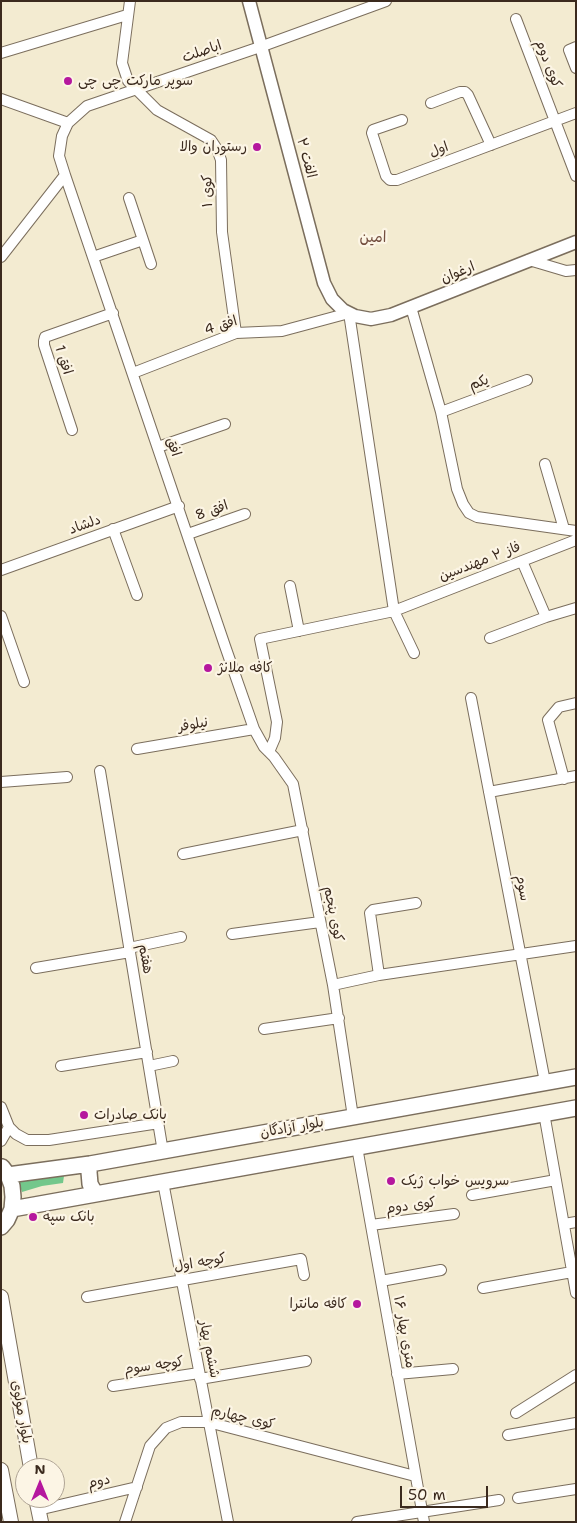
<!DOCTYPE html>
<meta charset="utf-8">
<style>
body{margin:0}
#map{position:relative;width:577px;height:1523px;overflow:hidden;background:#f3ebd1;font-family:"Shantell Sans",sans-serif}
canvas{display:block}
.frame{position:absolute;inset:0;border:2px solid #3b2a1e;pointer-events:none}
.north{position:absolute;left:15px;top:1458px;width:50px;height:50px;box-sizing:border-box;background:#fcf5e5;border:1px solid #afa495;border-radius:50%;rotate:0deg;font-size:14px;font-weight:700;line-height:20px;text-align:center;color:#3b2a1e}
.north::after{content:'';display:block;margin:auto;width:18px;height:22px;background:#b5179e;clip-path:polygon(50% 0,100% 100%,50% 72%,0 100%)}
.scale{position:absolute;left:400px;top:1486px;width:88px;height:22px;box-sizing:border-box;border:2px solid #3b2a1e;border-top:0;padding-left:6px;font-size:15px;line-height:18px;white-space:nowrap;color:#3b2a1e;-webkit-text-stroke:4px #fcf5e5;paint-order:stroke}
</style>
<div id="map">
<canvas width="577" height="1523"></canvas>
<div class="frame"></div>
<div class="north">N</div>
<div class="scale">50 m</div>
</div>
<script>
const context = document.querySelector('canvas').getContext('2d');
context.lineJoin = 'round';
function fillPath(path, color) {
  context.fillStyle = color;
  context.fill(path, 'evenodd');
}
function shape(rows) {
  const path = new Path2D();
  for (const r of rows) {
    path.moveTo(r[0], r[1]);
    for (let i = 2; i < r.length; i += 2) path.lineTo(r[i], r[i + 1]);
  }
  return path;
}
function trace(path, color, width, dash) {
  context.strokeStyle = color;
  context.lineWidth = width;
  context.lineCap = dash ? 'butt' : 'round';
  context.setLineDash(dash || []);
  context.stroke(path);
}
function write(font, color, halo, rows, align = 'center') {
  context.font = font + ' "Shantell Sans","Playpen Sans Arabic",sans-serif';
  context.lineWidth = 4.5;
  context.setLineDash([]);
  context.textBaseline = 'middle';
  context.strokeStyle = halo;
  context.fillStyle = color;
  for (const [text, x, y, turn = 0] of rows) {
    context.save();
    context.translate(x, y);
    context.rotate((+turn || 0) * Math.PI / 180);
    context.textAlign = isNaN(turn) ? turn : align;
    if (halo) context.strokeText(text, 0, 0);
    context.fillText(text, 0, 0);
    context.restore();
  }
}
fillPath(shape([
 [64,1176,63,1183,42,1186,22,1192,18,1180]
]), '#73c78b');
const minor = shape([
 [130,1,122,63,128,81,157,110,211,140,217,149,221,160,222,232,236,333],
 [516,19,576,176],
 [576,47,569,50,576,68],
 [1,53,127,15],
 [1,99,68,123],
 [431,103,460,92,465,92,468,95,491,145],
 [402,120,373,130,372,133,386,176,390,180,397,180,576,113],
 [65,175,225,646,254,729,264,747,274,757,293,784,333,985,353,1117],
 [143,240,151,264],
 [1,257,65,175,59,156,62,136,68,123,87,106,260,47,386,1],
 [93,257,143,240,129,198],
 [529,260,566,271,576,270],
 [411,307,441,412,457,489,463,504,469,513,477,517,576,531],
 [133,373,236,333,282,331,349,313,394,611,414,653],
 [441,412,527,380],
 [72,430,44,345,44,341,45,337,113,313],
 [158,447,225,424],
 [545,464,564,529],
 [113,529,137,595],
 [188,534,245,514],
 [522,561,546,617],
 [1,570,179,506],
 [290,586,299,631],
 [1,616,24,682],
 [490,638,546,617,576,608],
 [471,698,545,1082],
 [137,749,254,729],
 [269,752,275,738,277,722,260,639,394,611,576,540],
 [100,771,163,1152],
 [564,779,548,720,559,707,576,703],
 [1,782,67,777],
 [489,792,576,776],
 [183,854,303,830],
 [232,934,320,922],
 [129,948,181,937],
 [36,968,130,952],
 [379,975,370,913,373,910,416,903],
 [333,985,379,975,576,946],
 [264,1029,339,1018],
 [61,1066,147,1052],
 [149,1066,173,1061],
 [1,1107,9,1127,16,1134,27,1140,49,1140,159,1123],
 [544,1113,576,1293],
 [1,1141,9,1127],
 [357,1147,424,1522],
 [163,1182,228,1522],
 [472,1195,556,1180],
 [564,1224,576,1222],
 [371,1225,454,1214],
 [381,1281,441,1270],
 [483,1288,572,1272],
 [87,1297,301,1259,304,1275],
 [397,1374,453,1369],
 [200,1379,306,1361],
 [113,1386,199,1373],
 [516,1413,576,1375],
 [508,1435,576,1423],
 [518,1498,576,1489],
 [38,1510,137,1487],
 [125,1522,150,1446,166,1428,181,1422,208,1422,415,1476],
 [357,1522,499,1500]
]);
const tertiary = shape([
 [249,1,324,283,332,299,343,310,355,316,371,319,391,315,576,242]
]);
const secondary = shape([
 [1,1297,31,1468],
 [1,1470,11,1522],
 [36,1498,41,1522]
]);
const primary = shape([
 [90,1164,89,1172,90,1184,95,1193],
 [8,1175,90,1164,576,1077],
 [12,1209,576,1108],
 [1,1227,7,1220,12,1209,13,1197,12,1186,8,1175,2,1167]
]);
trace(minor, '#7b6e5d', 12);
trace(tertiary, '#7b6e5d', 15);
trace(secondary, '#7b6e5d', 16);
trace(primary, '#7b6e5d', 18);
trace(minor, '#fff', 10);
trace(tertiary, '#fff', 12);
trace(secondary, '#fff', 14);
trace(primary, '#fff', 15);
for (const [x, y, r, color] of [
 [68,81,5,"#b5179e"],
 [257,147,5,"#b5179e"],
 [208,668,5,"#b5179e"],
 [84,1115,5,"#b5179e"],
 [391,1181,5,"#b5179e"],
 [33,1217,5,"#b5179e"],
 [357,1304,5,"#b5179e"]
]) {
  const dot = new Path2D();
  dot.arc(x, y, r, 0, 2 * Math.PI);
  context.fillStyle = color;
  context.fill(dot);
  trace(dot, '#fcf5e5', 2);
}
write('14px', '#3b2a1e', '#fcf5e5', [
 ["اباصلت",202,52,-19],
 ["کوی دوم",548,64,69],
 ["اول",439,150,-20],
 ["الفت ۲",306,158,75],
 ["کوی ۱",208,191,-91],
 ["ارغوان",458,273,-22],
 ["افق 4",221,326,-17],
 ["افق 1",63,360,72],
 ["یکم",479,383,-20],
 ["افق",173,447,71],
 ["افق 8",212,511,-19],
 ["دلشاد",85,525,-20],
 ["فاز ۲ مهندسین",480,562,-21],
 ["نیلوفر",193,725,-10],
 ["سوم",522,888,79],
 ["کوی پنجم",333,914,79],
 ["هفتم",145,959,80],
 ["بلوار آزادگان",292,1128,-10],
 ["کوی دوم",411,1206,-8],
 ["کوچه اول",200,1263,-10],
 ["۱۶ متری بهار",404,1332,80],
 ["ششم بهار",209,1349,79],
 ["کوچه سوم",154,1366,-8],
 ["بلوار مولوی",21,1412,80],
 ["کوی چهارم",243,1418,13],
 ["دوم",99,1482,-13]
]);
write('14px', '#3b2a1e', '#fcf5e5', [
 ["سوپر مارکت چی چی",78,81],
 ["رستوران والا",247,147,"right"],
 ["کافه ملانژ",218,668],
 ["بانک صادرات",94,1115],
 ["سرویس خواب ژیک",401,1181],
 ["بانک سپه",43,1217],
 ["کافه مانترا",347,1304,"right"]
], 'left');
write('15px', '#734e3f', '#fcf5e5', [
 ["امین",373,238]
]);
</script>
